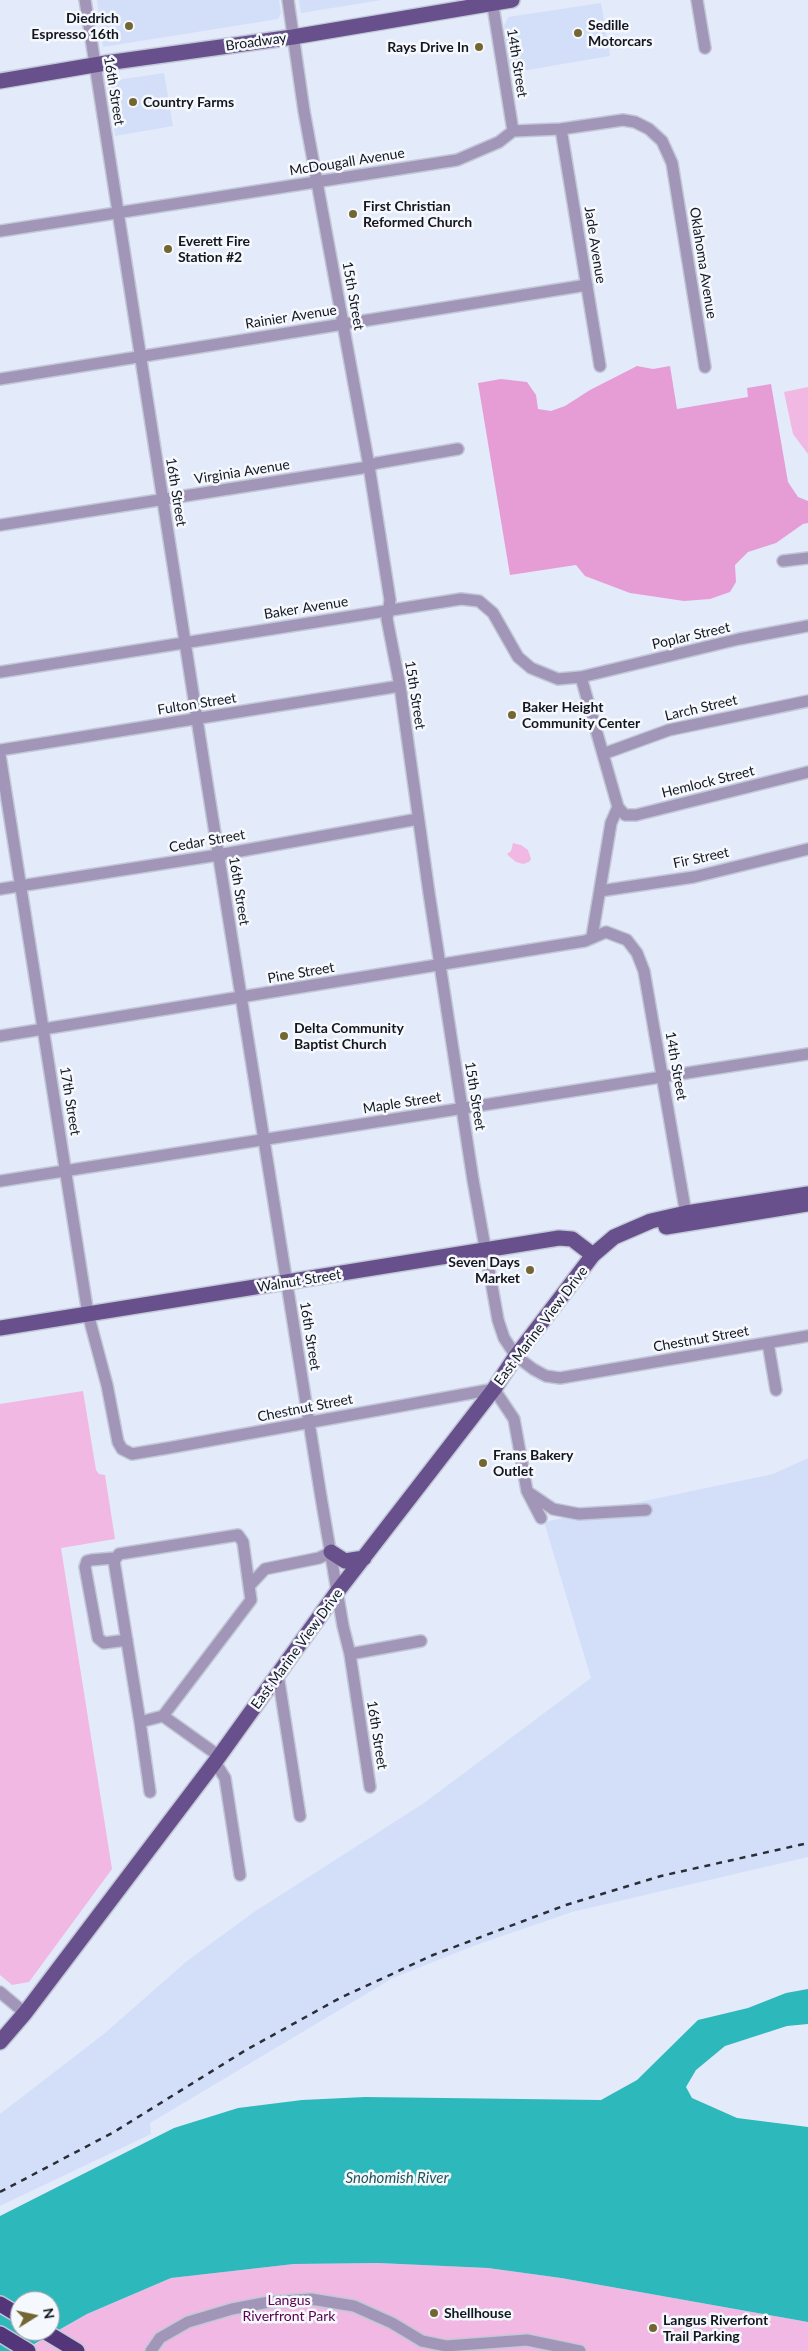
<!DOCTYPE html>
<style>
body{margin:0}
#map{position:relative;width:808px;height:2351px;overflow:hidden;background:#e3eafa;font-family:Lato,sans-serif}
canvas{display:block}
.north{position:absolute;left:10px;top:2291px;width:50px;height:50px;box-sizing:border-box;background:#f5f8fd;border:1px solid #9b9ea5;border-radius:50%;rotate:80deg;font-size:14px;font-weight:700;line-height:20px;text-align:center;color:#141720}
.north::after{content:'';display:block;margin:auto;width:18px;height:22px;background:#736633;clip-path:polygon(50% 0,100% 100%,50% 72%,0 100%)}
</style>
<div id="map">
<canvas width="808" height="2351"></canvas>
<div class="north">N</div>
</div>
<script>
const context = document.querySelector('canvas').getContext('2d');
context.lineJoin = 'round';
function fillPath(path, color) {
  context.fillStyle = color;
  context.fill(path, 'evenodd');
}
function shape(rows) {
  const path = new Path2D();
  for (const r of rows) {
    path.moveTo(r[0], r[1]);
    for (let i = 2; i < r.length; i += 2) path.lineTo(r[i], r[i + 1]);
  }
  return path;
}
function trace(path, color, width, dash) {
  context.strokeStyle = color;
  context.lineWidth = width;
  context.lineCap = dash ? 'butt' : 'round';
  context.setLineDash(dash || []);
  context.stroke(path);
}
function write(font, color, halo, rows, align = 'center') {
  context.font = font + ' Lato,sans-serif';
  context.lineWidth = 5;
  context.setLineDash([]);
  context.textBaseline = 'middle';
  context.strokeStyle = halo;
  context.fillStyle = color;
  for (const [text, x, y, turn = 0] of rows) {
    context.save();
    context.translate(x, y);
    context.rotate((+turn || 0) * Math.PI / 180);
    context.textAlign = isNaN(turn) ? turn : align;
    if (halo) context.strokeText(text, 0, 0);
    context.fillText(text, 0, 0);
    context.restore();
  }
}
fillPath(shape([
 [97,0,279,0,281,13,278,19,103,47],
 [299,0,382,0,301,13],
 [601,3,610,56,510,73,504,26,508,17],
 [164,73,173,126,115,136,107,84,110,81],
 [808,1458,808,1857,572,1912,476,1945,393,1978,150,2123,151,2134,0,2206,0,2114,105,2033,187,1961,254,1912,424,1803,591,1678,544,1522,773,1474]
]), '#d3dff9');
fillPath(shape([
 [808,387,808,454,793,434,784,392],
 [513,843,521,845,528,850,531,859,529,862,523,864,516,862,510,857,507,854,511,851],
 [83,1391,96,1470,99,1474,105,1475,115,1539,61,1548,112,1869,29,1982,12,1985,0,1975,0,1404],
 [378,2263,488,2268,561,2278,808,2322,808,2351,23,2351,87,2314,171,2278,294,2264]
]), '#f1b8e3');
fillPath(shape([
 [637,366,653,369,670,366,677,409,748,397,747,388,771,384,788,482,798,497,808,501,808,523,803,524,776,543,748,552,735,565,736,582,730,592,710,599,684,601,630,593,585,576,576,565,510,575,478,383,501,379,527,382,536,395,538,409,551,411,565,406,590,390]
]), '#e69dd5');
fillPath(shape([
 [808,1989,808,2024,787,2026,725,2046,696,2070,686,2087,692,2098,737,2118,808,2127,808,2322,561,2278,488,2268,378,2263,294,2264,171,2278,87,2314,22,2351,0,2351,0,2216,174,2128,238,2108,302,2100,365,2097,601,2100,637,2080,698,2020,748,2008,786,1993],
 [20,2301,50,2301,50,2331,20,2331]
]), '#2db8bc');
const minor = shape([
 [85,0,207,783,321,1497,343,1626,350,1654,370,1787],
 [288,0,304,111,369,466,390,600,387,619,400,686,429,893,473,1180,498,1320,504,1338,516,1356,533,1369,546,1376,560,1378,808,1336],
 [492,0,513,131],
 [697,0,705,48],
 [561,129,600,366],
 [0,231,457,160,499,142,513,131,561,129,623,120,635,122,649,129,662,141,672,163,705,367],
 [0,379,587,285],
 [0,525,362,468,377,463,458,449],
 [783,561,808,558],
 [0,672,461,599,479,601,493,613,518,657,531,668,558,679,581,677,739,639,808,626],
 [581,677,618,807,611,823,592,937],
 [0,750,400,686],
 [603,754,669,730,808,701],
 [0,755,88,1314,107,1385,118,1442,122,1449,132,1454,168,1448,494,1389,514,1419,527,1491,541,1518],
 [618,807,625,815,636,815,808,772],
 [0,889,218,855,418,819],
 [600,891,694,877,808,849],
 [0,1036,585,941,606,932,627,940,637,953,644,971,687,1220],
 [0,1181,808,1054],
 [768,1343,776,1390],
 [528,1492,553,1509,579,1514,646,1510],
 [114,1558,91,1560,87,1561,85,1567,98,1638,104,1643,127,1640],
 [250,1585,265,1569,319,1558,331,1552],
 [350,1654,421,1641],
 [278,1675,300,1816],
 [163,1716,251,1600,243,1542,238,1535,119,1554,114,1561,140,1722,163,1716,219,1756],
 [140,1722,150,1792],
 [215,1762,225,1778,240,1875],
 [0,1992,25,2013],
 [151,2351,160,2338,188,2322,232,2309,269,2302,311,2299,354,2306,392,2323,422,2341,446,2346,527,2340,580,2351]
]);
const major = shape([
 [0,81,106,63,293,37,512,0],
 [666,1227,808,1204],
 [0,1328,559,1238,572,1239,593,1255],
 [331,1552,345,1561,364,1558],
 [0,2042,25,2013,215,1762,337,1592,494,1389,516,1356,593,1255,614,1237,651,1221,686,1213,808,1194]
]);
const highway = shape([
 [0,2304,20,2316],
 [44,2331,77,2351],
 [0,2334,28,2351]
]);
trace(minor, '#c2c8d7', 14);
trace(major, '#c2c8d7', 18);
trace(highway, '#c2c8d7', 18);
trace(minor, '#a296b8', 11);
trace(major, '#67508b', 15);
trace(highway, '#523679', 15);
trace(shape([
 [0,2192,114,2132,246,2050,340,1998,433,1955,566,1905,661,1876,808,1843]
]), '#2a2e38', 2.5, [6, 6]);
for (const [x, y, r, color] of [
 [129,26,5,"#736633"],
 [578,33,5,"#736633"],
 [479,47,5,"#736633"],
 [133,102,5,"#736633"],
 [353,214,5,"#736633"],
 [168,249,5,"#736633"],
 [512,715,5,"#736633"],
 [284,1036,5,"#736633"],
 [530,1270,5,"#736633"],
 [483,1463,5,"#736633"],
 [434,2313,5,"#736633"],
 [653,2328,5,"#736633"]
]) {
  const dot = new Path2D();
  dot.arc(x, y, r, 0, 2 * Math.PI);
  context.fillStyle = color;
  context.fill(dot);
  trace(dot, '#f5f8fd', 2);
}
write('bold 14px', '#141720', '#f5f8fd', [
 ["Diedrich",119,18,"right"],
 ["Espresso 16th",119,34,"right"],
 ["Sedille",588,25],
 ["Motorcars",588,41],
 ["Rays Drive In",469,47,"right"],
 ["Country Farms",143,102],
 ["First Christian",363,206],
 ["Reformed Church",363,222],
 ["Everett Fire",178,241],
 ["Station #2",178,257],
 ["Baker Height",522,707],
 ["Community Center",522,723],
 ["Delta Community",294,1028],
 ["Baptist Church",294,1044],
 ["Seven Days",520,1262,"right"],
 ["Market",520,1278,"right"],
 ["Frans Bakery",493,1455],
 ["Outlet",493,1471],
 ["Shellhouse",444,2313],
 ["Langus Riverfont",663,2320],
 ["Trail Parking",663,2336]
], 'left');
write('14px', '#141720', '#f5f8fd', [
 ["Broadway",256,42,-8],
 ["14th Street",517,63,81],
 ["16th Street",114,91,81],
 ["McDougall Avenue",347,162,-9],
 ["Jade Avenue",595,245,81],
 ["Oklahoma Avenue",703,263,81],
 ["15th Street",353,296,80],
 ["Rainier Avenue",291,317,-9],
 ["Virginia Avenue",242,472,-9],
 ["16th Street",176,492,81],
 ["Baker Avenue",306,608,-9],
 ["Poplar Street",691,636,-13],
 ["15th Street",415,695,81],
 ["Fulton Street",197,704,-9],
 ["Larch Street",701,708,-13],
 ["Hemlock Street",708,782,-14],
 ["Cedar Street",207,841,-10],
 ["Fir Street",701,858,-12],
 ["16th Street",239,891,81],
 ["Pine Street",301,973,-10],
 ["14th Street",676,1066,80],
 ["15th Street",475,1096,81],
 ["17th Street",70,1101,81],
 ["Maple Street",402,1103,-9],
 ["Walnut Street",299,1281,-9],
 ["East Marine View Drive",541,1326,-53],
 ["16th Street",310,1336,81],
 ["Chestnut Street",701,1339,-10],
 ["Chestnut Street",305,1408,-11],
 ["East Marine View Drive",297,1649,-54],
 ["16th Street",377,1735,81]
]);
write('14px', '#5c014f', '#f5f8fd', [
 ["Langus",289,2300],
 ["Riverfront Park",289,2316]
]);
write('italic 15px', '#205658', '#f5f8fd', [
 ["Snohomish River",397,2178]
]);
</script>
